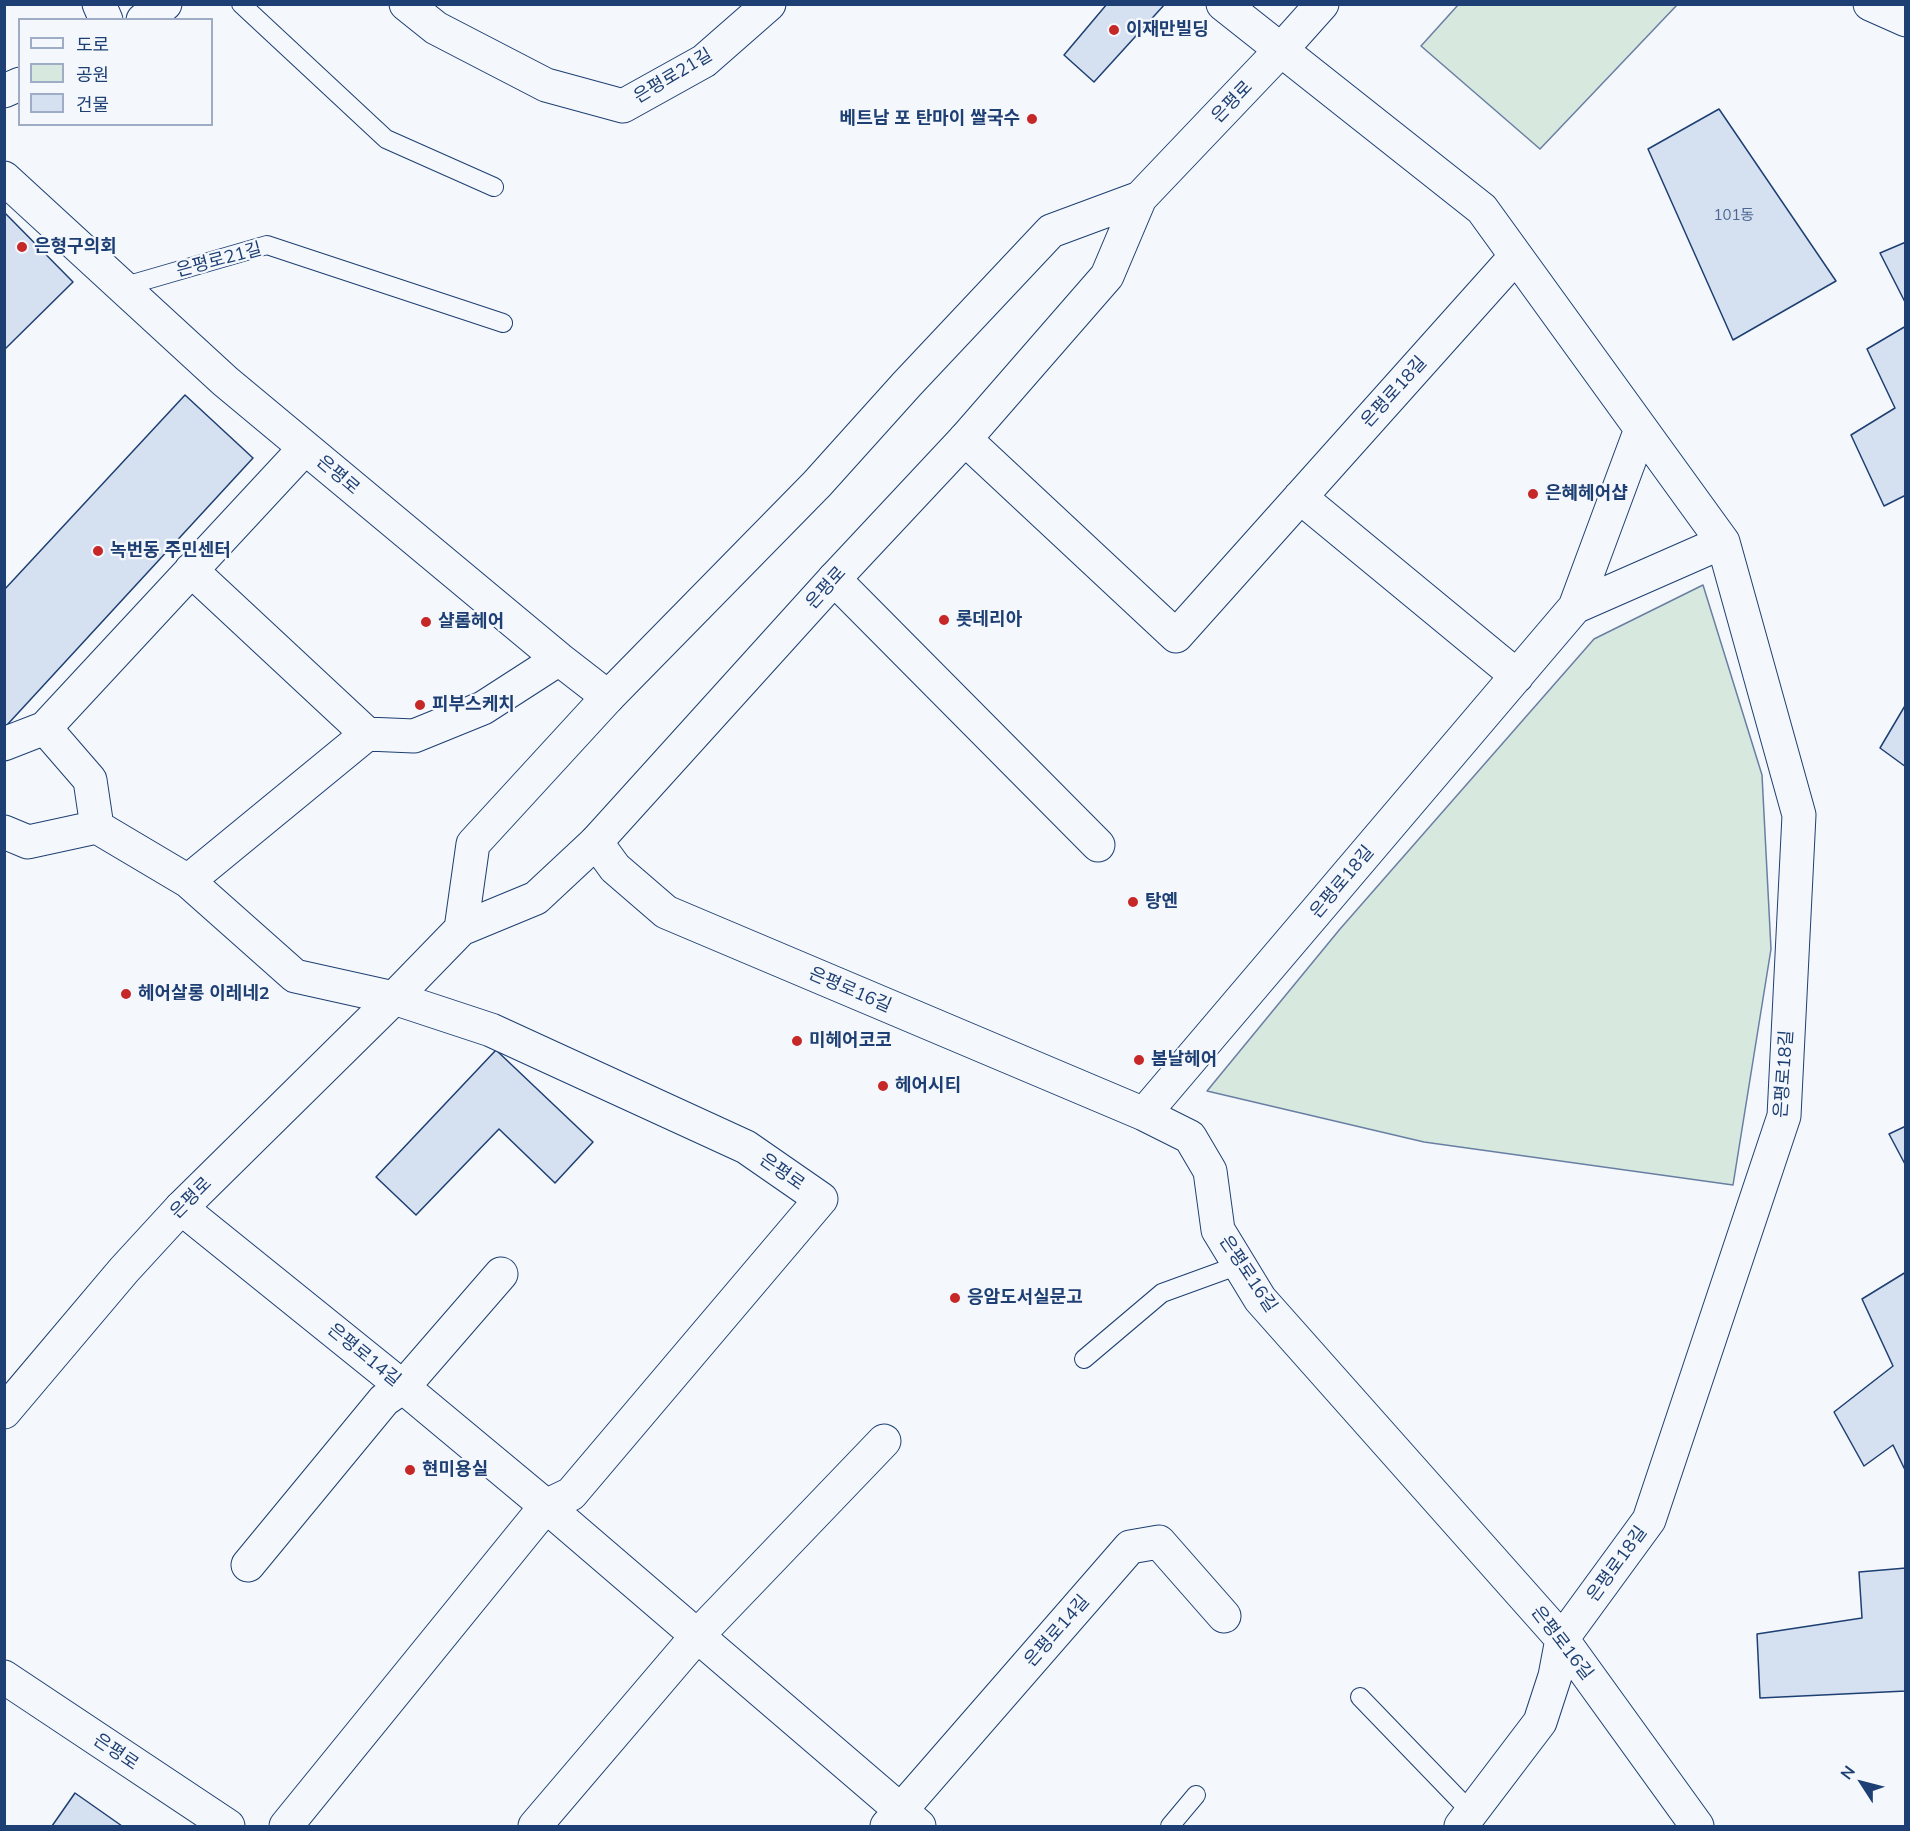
<!DOCTYPE html>
<meta charset="utf-8">
<style>
body{margin:0}
#map{position:relative;width:1910px;height:1831px;overflow:hidden;background:#f4f7fb;font-family:Mulish,"Noto Sans KR",sans-serif}
canvas{display:block}
.frame{position:absolute;inset:0;border:6px solid #1d3f73;pointer-events:none}
.legend{position:absolute;left:18px;top:18px;width:195px;height:108px;box-sizing:border-box;background:#f4f7fb;border:2px solid #9eadc5;margin:0;padding:8px 10px;list-style:none;font-size:18px;color:#1d3f73}
.legend li{display:flex;align-items:center;gap:12px;height:30px}
.legend b{width:30px;border:2px solid #9eadc5}
.north{position:absolute;left:1832px;top:1753px;width:60px;height:60px;-webkit-text-stroke:4px #f4f7fb;paint-order:stroke;rotate:306deg;font-size:16px;font-weight:700;line-height:24px;text-align:center;color:#1d3f73}
.north::after{content:'';display:block;margin:auto;width:21px;height:27px;background:#1d3f73;clip-path:polygon(50% 0,100% 100%,50% 72%,0 100%)}
</style>
<div id="map">
<canvas width="1910" height="1831"></canvas>
<div class="frame"></div>
<ul class="legend">
<li><b style="height:8px;background:#f4f7fb"></b>도로</li>
<li><b style="height:16px;background:#d7e8df"></b>공원</li>
<li><b style="height:16px;background:#d5e0f0"></b>건물</li>
</ul>
<div class="north">N</div>
</div>
<script>
const context = document.querySelector('canvas').getContext('2d');
context.lineJoin = 'round';
function fillPath(path, color) {
  context.fillStyle = color;
  context.fill(path, 'evenodd');
}
function shape(rows) {
  const path = new Path2D();
  for (const r of rows) {
    path.moveTo(r[0], r[1]);
    for (let i = 2; i < r.length; i += 2) path.lineTo(r[i], r[i + 1]);
  }
  return path;
}
function trace(path, color, width, dash) {
  context.strokeStyle = color;
  context.lineWidth = width;
  context.lineCap = dash ? 'butt' : 'round';
  context.setLineDash(dash || []);
  context.stroke(path);
}
function write(font, color, halo, rows, align = 'center') {
  context.font = font + ' Mulish,"Noto Sans KR",sans-serif';
  context.lineWidth = 4.5;
  context.setLineDash([]);
  context.textBaseline = 'middle';
  context.strokeStyle = halo;
  context.fillStyle = color;
  for (const [text, x, y, turn = 0] of rows) {
    context.save();
    context.translate(x, y);
    context.rotate((+turn || 0) * Math.PI / 180);
    context.textAlign = isNaN(turn) ? turn : align;
    if (halo) context.strokeText(text, 0, 0);
    context.fillText(text, 0, 0);
    context.restore();
  }
}
const green = shape([
 [1458,5,1458,4,1677,5,1540,149,1421,46,1458,5],
 [1703,585,1762,775,1771,949,1733,1185,1424,1142,1207,1091,1340,929,1594,639,1703,585]
]);
fillPath(green, '#d7e8df');
trace(green, '#687fa3', 1.5);
const building = shape([
 [1107,4,1165,4,1094,82,1064,55,1107,4],
 [1719,109,1836,281,1733,340,1648,149,1719,109],
 [4,212,73,282,4,350,4,212],
 [1906,242,1906,304,1880,253,1906,242],
 [1906,326,1906,495,1884,506,1851,435,1895,408,1867,349,1906,326],
 [185,395,253,458,7,725,4,724,4,590,185,395],
 [1906,704,1906,767,1880,748,1906,704],
 [496,1050,593,1142,555,1183,499,1129,416,1215,376,1177,496,1050],
 [1906,1126,1906,1166,1889,1134,1906,1126],
 [1906,1272,1906,1472,1893,1445,1864,1466,1834,1412,1893,1366,1862,1299,1906,1272],
 [1906,1568,1906,1691,1760,1698,1757,1634,1862,1618,1859,1572,1906,1568],
 [75,1793,122,1826,52,1826,75,1793]
]);
fillPath(building, '#d5e0f0');
trace(building, '#1d3f73', 1.5);
const service = shape([
 [241,4,386,139,494,187],
 [122,287,267,245,503,323],
 [1084,1359,1162,1293,1239,1265],
 [1360,1697,1471,1812],
 [1170,1826,1196,1795]
]);
const minor = shape([
 [99,4,106,20],
 [406,4,436,28,546,85,623,106,704,61,769,4],
 [1223,4,1482,209,1723,542,1799,815,1784,1116,1649,1520,1562,1639,1555,1676,1540,1722,1461,1826],
 [1870,4,1906,20],
 [143,20,165,4],
 [4,91,20,84],
 [4,178,225,381,559,659,608,697],
 [965,439,1176,636,1516,256],
 [1300,497,1517,676],
 [191,570,367,734,414,736,483,708,559,659],
 [834,579,1098,845],
 [1575,607,1641,429],
 [45,728,90,780,97,827,188,881,295,976,394,998,491,1030,746,1147,821,1199,571,1494,546,1506,286,1826],
 [4,744,45,728,305,448],
 [4,832,28,842,97,827],
 [596,842,615,868,666,912,1144,1114,1190,1137,1210,1171,1218,1230,1260,1299,1562,1639,1697,1826],
 [188,881,367,734],
 [1144,1114,1575,607,1723,542],
 [181,1208,403,1387,546,1506,919,1826],
 [248,1565,384,1400,403,1387,501,1274],
 [4,1677,228,1826],
 [535,1826,697,1636,884,1441],
 [887,1826,1130,1547,1159,1542,1224,1616]
]);
const secondary = shape([
 [461,929,473,844,608,697,817,484,907,384,1051,231,1140,198],
 [4,1412,124,1270,181,1208,394,998,461,929,536,898,596,842,834,579,965,439,1107,276,1140,198,1280,51,1322,4]
]);
trace(service, '#1d3f73', 20);
trace(minor, '#1d3f73', 35);
trace(secondary, '#1d3f73', 35);
trace(service, '#f4f7fb', 18);
trace(minor, '#f4f7fb', 33);
trace(secondary, '#f4f7fb', 33);
for (const [x, y, r, color] of [
 [1114,30,6,"#c62828"],
 [1032,119,6,"#c62828"],
 [22,247,6,"#c62828"],
 [1533,494,6,"#c62828"],
 [98,551,6,"#c62828"],
 [944,620,6,"#c62828"],
 [426,622,6,"#c62828"],
 [420,705,6,"#c62828"],
 [1133,902,6,"#c62828"],
 [126,994,6,"#c62828"],
 [797,1041,6,"#c62828"],
 [1139,1060,6,"#c62828"],
 [883,1086,6,"#c62828"],
 [955,1298,6,"#c62828"],
 [410,1470,6,"#c62828"]
]) {
  const dot = new Path2D();
  dot.arc(x, y, r, 0, 2 * Math.PI);
  context.fillStyle = color;
  context.fill(dot);
  trace(dot, '#f4f7fb', 2);
}
write('15px', '#4b6792', null, [
 ["101동",1734,215]
]);
write('bold 18px', '#1d3f73', '#f4f7fb', [
 ["이재만빌딩",1126,30],
 ["베트남 포 탄마이 쌀국수",1020,119,"right"],
 ["은형구의회",34,247],
 ["은혜헤어샵",1545,494],
 ["녹번동 주민센터",110,551],
 ["롯데리아",956,620],
 ["샬롬헤어",438,622],
 ["피부스케치",432,705],
 ["탕옌",1145,902],
 ["헤어살롱 이레네2",138,994],
 ["미헤어코코",809,1041],
 ["봄날헤어",1151,1060],
 ["헤어시티",895,1086],
 ["응암도서실문고",967,1298],
 ["현미용실",422,1470]
], 'left');
write('18px', '#1d3f73', '#f4f7fb', [
 ["은평로21길",673,76,-31],
 ["은평로",1232,102,-46],
 ["은평로21길",219,260,-15],
 ["은평로18길",1394,392,-48],
 ["은평로",338,475,40],
 ["은평로",826,588,-48],
 ["은평로18길",1342,882,-50],
 ["은평로16길",850,990,23],
 ["은평로18길",1784,1074,-86],
 ["은평로",782,1172,35],
 ["은평로",191,1198,-45],
 ["은평로16길",1248,1274,56],
 ["은평로14길",364,1355,39],
 ["은평로18길",1617,1564,-54],
 ["은평로14길",1057,1631,-49],
 ["은평로16길",1562,1643,52],
 ["은평로",116,1752,34]
]);
</script>
